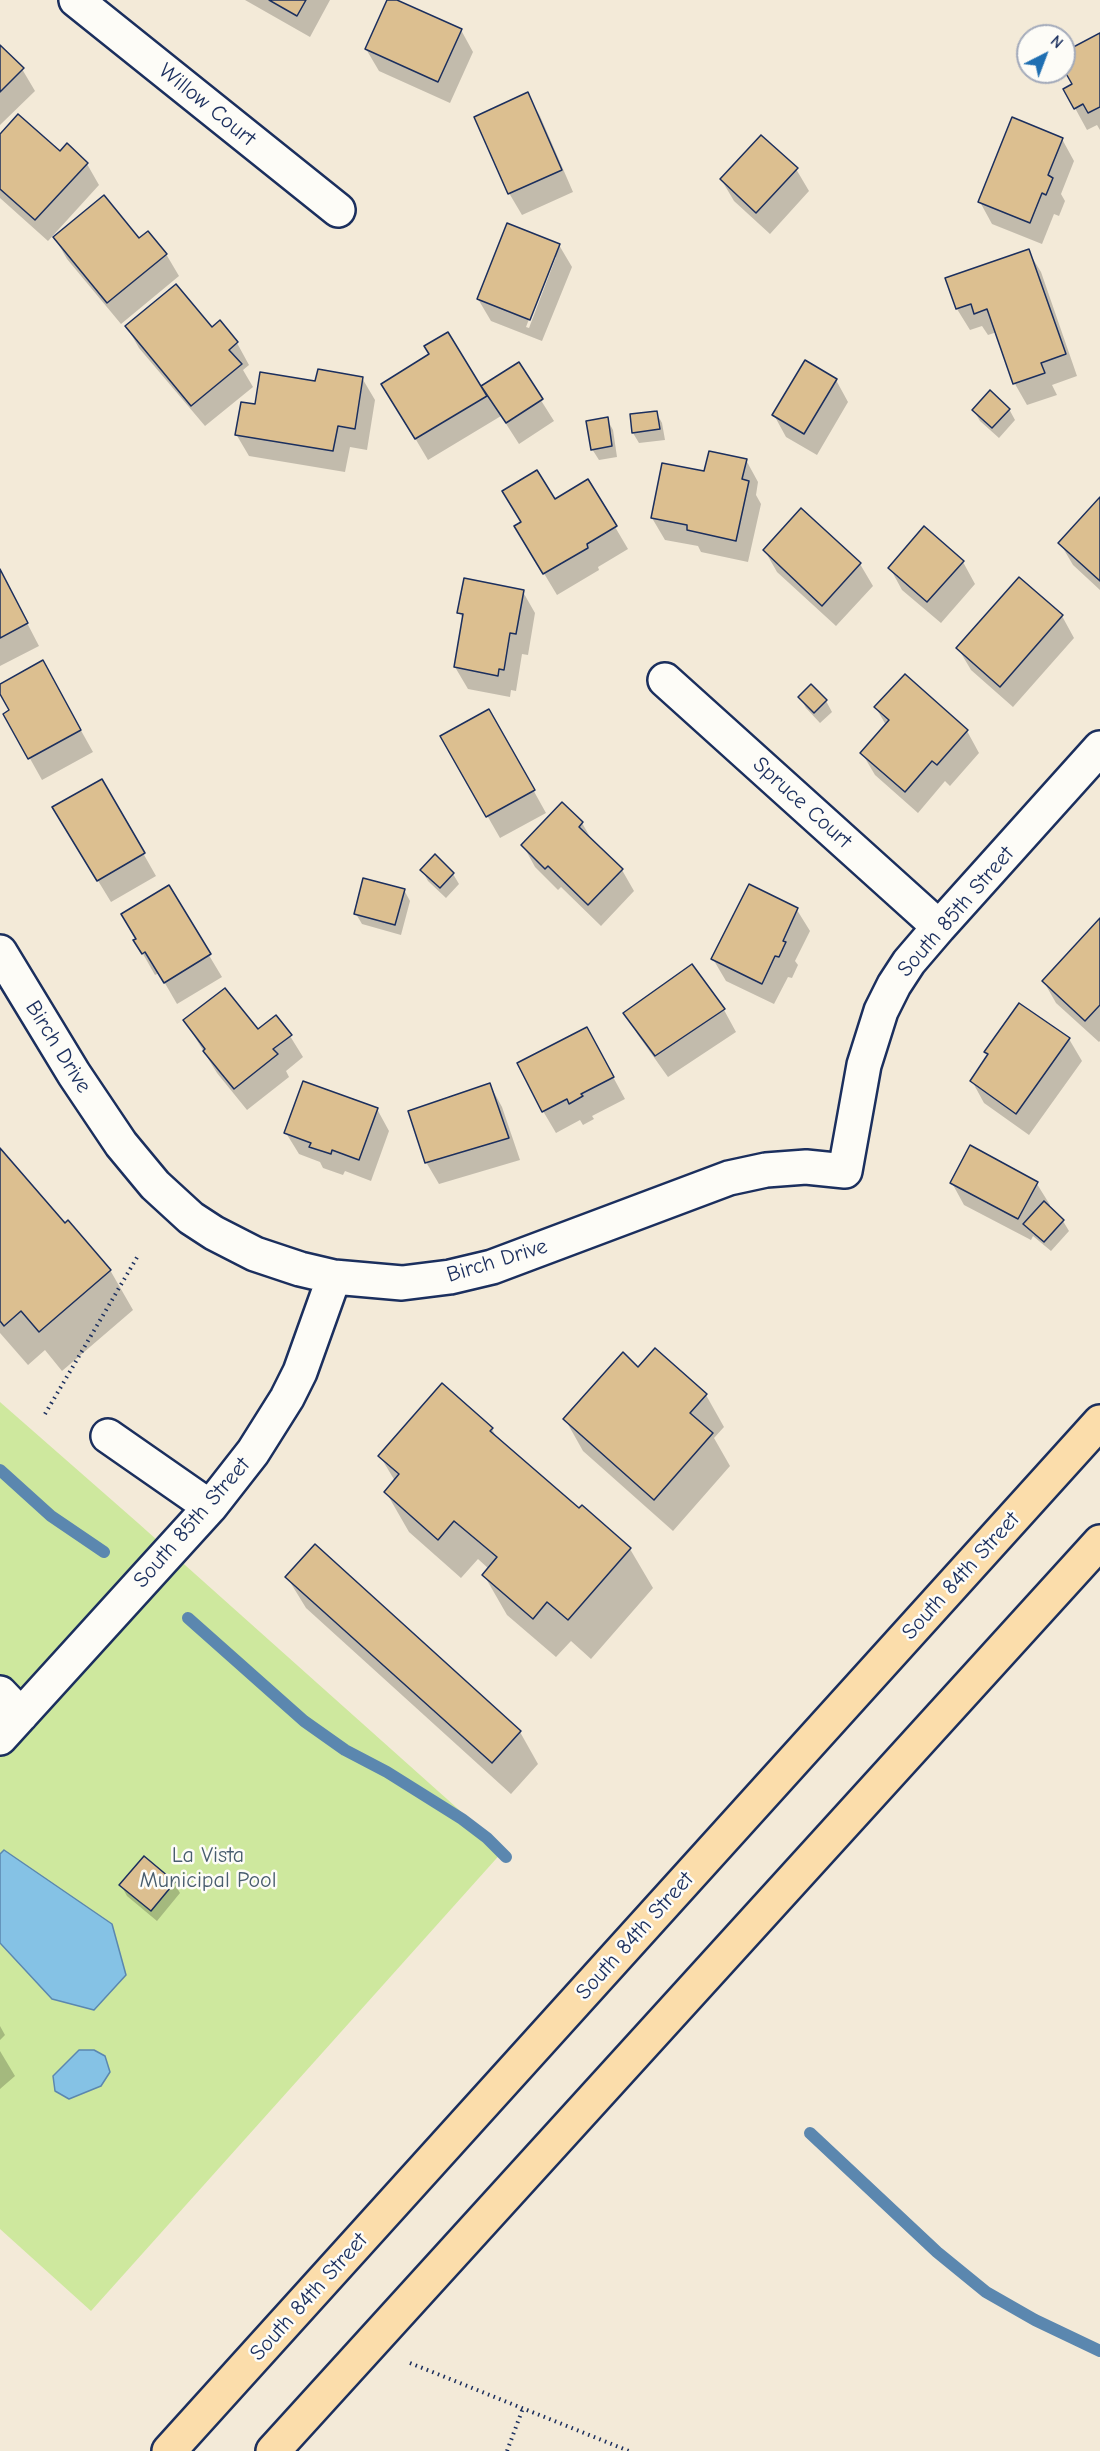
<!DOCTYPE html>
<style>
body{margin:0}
#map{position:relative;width:1100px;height:2451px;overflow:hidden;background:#f3ead8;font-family:"Comic Neue",sans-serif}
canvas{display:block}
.north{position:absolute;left:1016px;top:24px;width:60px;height:60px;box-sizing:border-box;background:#fdfcf7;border:2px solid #a3aaba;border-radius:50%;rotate:42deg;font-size:16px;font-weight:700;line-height:24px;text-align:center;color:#1b2f5e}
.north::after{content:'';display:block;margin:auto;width:21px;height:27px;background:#1f6fb2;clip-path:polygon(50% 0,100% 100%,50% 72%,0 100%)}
</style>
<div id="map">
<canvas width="1100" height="2451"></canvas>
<div class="north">N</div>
</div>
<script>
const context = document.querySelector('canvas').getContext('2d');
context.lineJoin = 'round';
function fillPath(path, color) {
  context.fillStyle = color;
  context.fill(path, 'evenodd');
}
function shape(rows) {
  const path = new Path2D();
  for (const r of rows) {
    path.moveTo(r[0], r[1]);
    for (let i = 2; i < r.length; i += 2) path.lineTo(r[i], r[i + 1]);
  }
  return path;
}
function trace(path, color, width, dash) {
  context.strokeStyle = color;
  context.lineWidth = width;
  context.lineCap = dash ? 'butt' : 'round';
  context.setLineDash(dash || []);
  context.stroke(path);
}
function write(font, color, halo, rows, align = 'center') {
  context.font = font + ' "Comic Neue",sans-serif';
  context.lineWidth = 5;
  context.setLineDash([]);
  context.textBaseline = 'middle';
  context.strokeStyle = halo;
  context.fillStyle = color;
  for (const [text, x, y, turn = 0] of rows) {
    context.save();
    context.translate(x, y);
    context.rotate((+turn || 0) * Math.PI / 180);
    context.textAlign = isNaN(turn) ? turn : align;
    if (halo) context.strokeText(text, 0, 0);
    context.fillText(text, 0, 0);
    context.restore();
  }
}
fillPath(shape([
 [0,1402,138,1523,504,1850,91,2311,0,2229]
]), '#cee89e');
const water = shape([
 [4,1850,112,1924,126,1975,94,2010,52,1999,0,1943,0,1854,4,1850],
 [79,2050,94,2050,105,2056,110,2072,101,2086,69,2099,55,2091,53,2076,79,2050]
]);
fillPath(water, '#85c2e5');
trace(water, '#5b87af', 1.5);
fillPath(shape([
 [245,0,330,0,310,37],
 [389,0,393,0,461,30,473,52,450,103,379,71,366,49],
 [1100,34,1100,130,1097,125,1087,130,1075,108,1074,85,1064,67,1064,53],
 [0,47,22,69,35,91,0,125],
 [527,94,540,116,573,192,522,215,509,193],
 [0,136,87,164,99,185,48,241,0,198],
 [1062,139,1074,161,1061,194,1065,201,1059,216,1054,214,1042,244,992,224,980,202],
 [796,169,809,191,770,234,734,201,721,179],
 [55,238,139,240,166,254,179,276,121,324,67,259],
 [559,245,572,267,542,341,491,321,478,299],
 [553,257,556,257,529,328,526,327],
 [1028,251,1041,272,1077,376,1052,385,1057,395,1027,405,1015,384,997,332,988,335,982,326,970,330,957,309,947,279],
 [220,323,237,343,249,365,243,370,253,387,205,426,139,348,127,327,212,329],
 [518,364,554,421,519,444,501,416,428,460,396,406,480,388],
 [362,378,375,400,367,450,350,447,345,472,249,456,236,434,256,406,316,383],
 [836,380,848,402,817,455,786,437,774,415],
 [1009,409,1015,420,999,438,980,421,974,411],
 [656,412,662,423,665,440,639,443,633,433],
 [607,419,613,430,617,457,599,460,592,449],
 [746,460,758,482,756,495,761,504,748,562,701,552,698,546,665,540,652,518,706,473],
 [588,481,628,549,598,567,599,570,557,595,516,527],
 [1100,499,1100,590,1073,565,1060,543],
 [801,511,860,564,873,586,836,626,777,572,765,551],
 [963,562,975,584,941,623,902,590,890,568],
 [0,571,39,646,0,666],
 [523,592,535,613,528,655,522,654,516,691,511,690,510,697,468,689,455,667,464,620,459,612],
 [1062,616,1074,638,1013,707,971,670,958,648],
 [55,684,93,752,42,780,5,714,11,711,0,691,0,685],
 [800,697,826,701,832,712,820,723,806,708],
 [876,708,967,731,979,753,950,786,945,781,918,813,875,775,862,753,886,725],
 [501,732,546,813,500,838,442,737],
 [102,781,156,876,111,902,67,830],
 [582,823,593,842,622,870,634,891,601,926,561,887,558,890,535,867,523,845],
 [422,870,453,874,459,884,446,898,428,881],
 [168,887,222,977,177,1004,159,973,155,975,135,940],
 [404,890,410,901,401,935,362,924,356,914],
 [797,910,810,931,795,961,798,965,792,978,788,977,774,1004,726,981,713,959],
 [1100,920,1100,1041,1099,1042,1056,1003,1044,982],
 [692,966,724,1010,736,1032,668,1077,638,1035,625,1013],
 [1019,1005,1069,1039,1082,1061,1029,1135,984,1103,972,1081,989,1056,986,1052],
 [185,1021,290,1036,303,1057,286,1071,289,1077,247,1110,217,1073],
 [599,1051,625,1099,592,1116,594,1119,583,1125,580,1120,556,1133,543,1111],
 [490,1085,502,1107,520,1160,439,1184,426,1162],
 [377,1109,389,1131,371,1181,345,1171,343,1175,323,1168,320,1162,299,1154,286,1133],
 [971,1147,1037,1184,1050,1205,1049,1208,1063,1221,1069,1231,1051,1251,1033,1236,1031,1240,964,1205,952,1183],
 [0,1149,65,1225,110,1270,133,1310,62,1371,45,1350,28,1365,0,1333],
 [639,1369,706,1395,724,1427,714,1438,730,1466,673,1531,583,1451,565,1419],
 [492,1429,498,1440,579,1510,630,1549,653,1588,591,1659,571,1641,556,1657,507,1615,484,1575,489,1569,478,1559,461,1578,409,1532,386,1492,395,1481,380,1456],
 [287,1577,520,1732,538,1764,511,1794,306,1608],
 [174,1883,180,1893,157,1921,127,1896,121,1885],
 [0,2026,5,2035,0,2040],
 [0,2051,15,2076,0,2089]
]), '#0003');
trace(shape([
 [0,1470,51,1516,104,1552],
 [188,1618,304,1721,345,1750,387,1772,462,1819,487,1838,506,1857],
 [810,2133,937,2252,986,2292,1035,2320,1100,2351]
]), '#5b87af', 12);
const building = shape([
 [269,0,306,0,297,16,269,0],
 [387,0,397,0,462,29,438,82,365,49,387,0],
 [1100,33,1100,107,1088,113,1083,104,1074,109,1063,89,1072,84,1064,70,1064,52,1100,33],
 [0,45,24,68,0,92,0,45],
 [528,92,562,170,508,194,474,117,528,92],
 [18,114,60,151,67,143,88,163,35,220,0,189,0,134,18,114],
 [1012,117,1063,138,1048,175,1053,178,1046,195,1042,193,1030,223,978,202,1012,117],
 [761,135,798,168,756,213,720,179,761,135],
 [104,195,139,238,148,231,167,254,107,303,53,237,104,195],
 [507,223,560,244,530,320,477,299,507,223],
 [1029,249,1066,354,1041,363,1045,373,1013,384,987,309,974,314,971,304,956,309,945,278,1029,249],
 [176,284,212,327,220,320,238,342,229,350,242,364,191,406,125,326,176,284],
 [448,332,487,396,415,439,381,384,429,354,424,346,448,332],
 [805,360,837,379,804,434,772,415,805,360],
 [519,362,543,399,506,423,481,386,519,362],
 [318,369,363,377,355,429,338,426,333,451,235,435,241,402,255,404,260,372,315,381,318,369],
 [990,390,1010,409,992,428,972,410,990,390],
 [657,411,660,429,632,433,630,414,657,411],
 [608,417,612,446,591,450,586,421,608,417],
 [709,451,747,459,742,479,749,481,736,541,687,530,687,525,651,518,662,463,704,471,709,451],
 [537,470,555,499,588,479,617,526,587,544,588,548,543,574,514,526,521,522,502,491,537,470],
 [1100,497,1100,581,1058,543,1100,497],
 [801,508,861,563,822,606,763,550,801,508],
 [924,526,964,561,927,602,888,568,924,526],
 [0,569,28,623,0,638,0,569],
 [1019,577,1063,615,1000,687,956,648,1019,577],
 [464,578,524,590,516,634,510,633,504,670,499,669,498,676,454,667,463,614,457,613,464,578],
 [43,660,81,730,28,759,3,714,9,710,0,694,0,684,43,660],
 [905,674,968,730,937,765,932,761,905,792,860,753,889,720,874,707,905,674],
 [811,684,827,700,814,713,798,697,811,684],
 [489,709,535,790,486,817,440,736,489,709],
 [102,779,145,853,97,881,52,807,102,779],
 [562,802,583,822,579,827,623,869,588,905,548,866,545,869,521,845,562,802],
 [435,854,454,873,440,888,420,870,435,854],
 [363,878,405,889,395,925,354,914,363,878],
 [749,884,798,908,783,941,786,942,779,957,775,956,762,984,711,959,749,884],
 [169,885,211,954,164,983,145,952,142,954,133,940,136,939,121,914,169,885],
 [1100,918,1100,1005,1085,1021,1042,981,1100,918],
 [692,964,725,1009,655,1056,623,1013,692,964],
 [225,988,258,1029,276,1015,292,1035,273,1049,278,1054,234,1089,203,1051,205,1049,183,1020,225,988],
 [1019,1003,1070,1038,1016,1114,970,1081,988,1054,984,1052,1019,1003],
 [587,1027,614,1077,581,1094,583,1096,569,1104,567,1099,542,1112,517,1063,587,1027],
 [303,1081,378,1108,359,1160,332,1150,331,1154,309,1147,311,1143,284,1133,303,1081],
 [490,1083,509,1138,425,1163,408,1111,490,1083],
 [970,1145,1038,1182,1018,1219,950,1183,970,1145],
 [0,1148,65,1223,68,1220,111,1270,39,1332,21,1311,4,1326,0,1321,0,1148],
 [1044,1201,1064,1220,1044,1242,1023,1224,1044,1201],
 [655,1348,707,1394,690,1413,713,1433,654,1500,563,1419,623,1352,638,1367,655,1348],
 [442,1383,493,1428,490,1431,579,1508,582,1505,631,1548,568,1620,547,1602,533,1619,482,1575,497,1557,454,1521,438,1540,384,1492,399,1474,378,1456,442,1383],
 [315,1544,521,1731,492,1763,285,1577,315,1544],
 [144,1856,175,1882,151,1911,119,1885,144,1856]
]);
fillPath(building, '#dcbf90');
trace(building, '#1b2f5e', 1.5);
const minor = shape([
 [76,0,338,210],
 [665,680,939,927],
 [0,952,74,1074,121,1144,155,1185,191,1218,214,1233,255,1254,300,1269,334,1277,402,1283,450,1277,492,1267,729,1178,766,1170,806,1167,845,1171,864,1065,881,1011,894,985,909,962,939,927,1100,748],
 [108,1436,210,1507],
 [0,1693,21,1715],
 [0,1738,210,1507,253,1452,287,1398,300,1372,334,1277]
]);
const major = shape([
 [169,2451,1100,1422],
 [273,2451,1100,1542]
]);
trace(minor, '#1b2f5e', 38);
trace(major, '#1b2f5e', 38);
trace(shape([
 [45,1414,139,1254],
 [410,2363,629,2451],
 [507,2451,523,2408]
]), '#1b2f5e', 4, [1.5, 4.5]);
trace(minor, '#fdfcf7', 33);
trace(major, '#fbddab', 33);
write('22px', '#1b2f5e', '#fdfcf7', [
 ["Willow Court",207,105,39],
 ["Spruce Court",802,803,42],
 ["South 85th Street",956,912,-49],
 ["Birch Drive",58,1047,58],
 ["Birch Drive",497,1261,-17],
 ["South 85th Street",192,1523,-49],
 ["South 84th Street",961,1576,-48],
 ["South 84th Street",635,1936,-48],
 ["South 84th Street",309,2297,-48]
]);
write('22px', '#485d6e', '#fdfcf7', [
 ["La Vista",208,1856],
 ["Municipal Pool",208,1881]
]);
</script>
